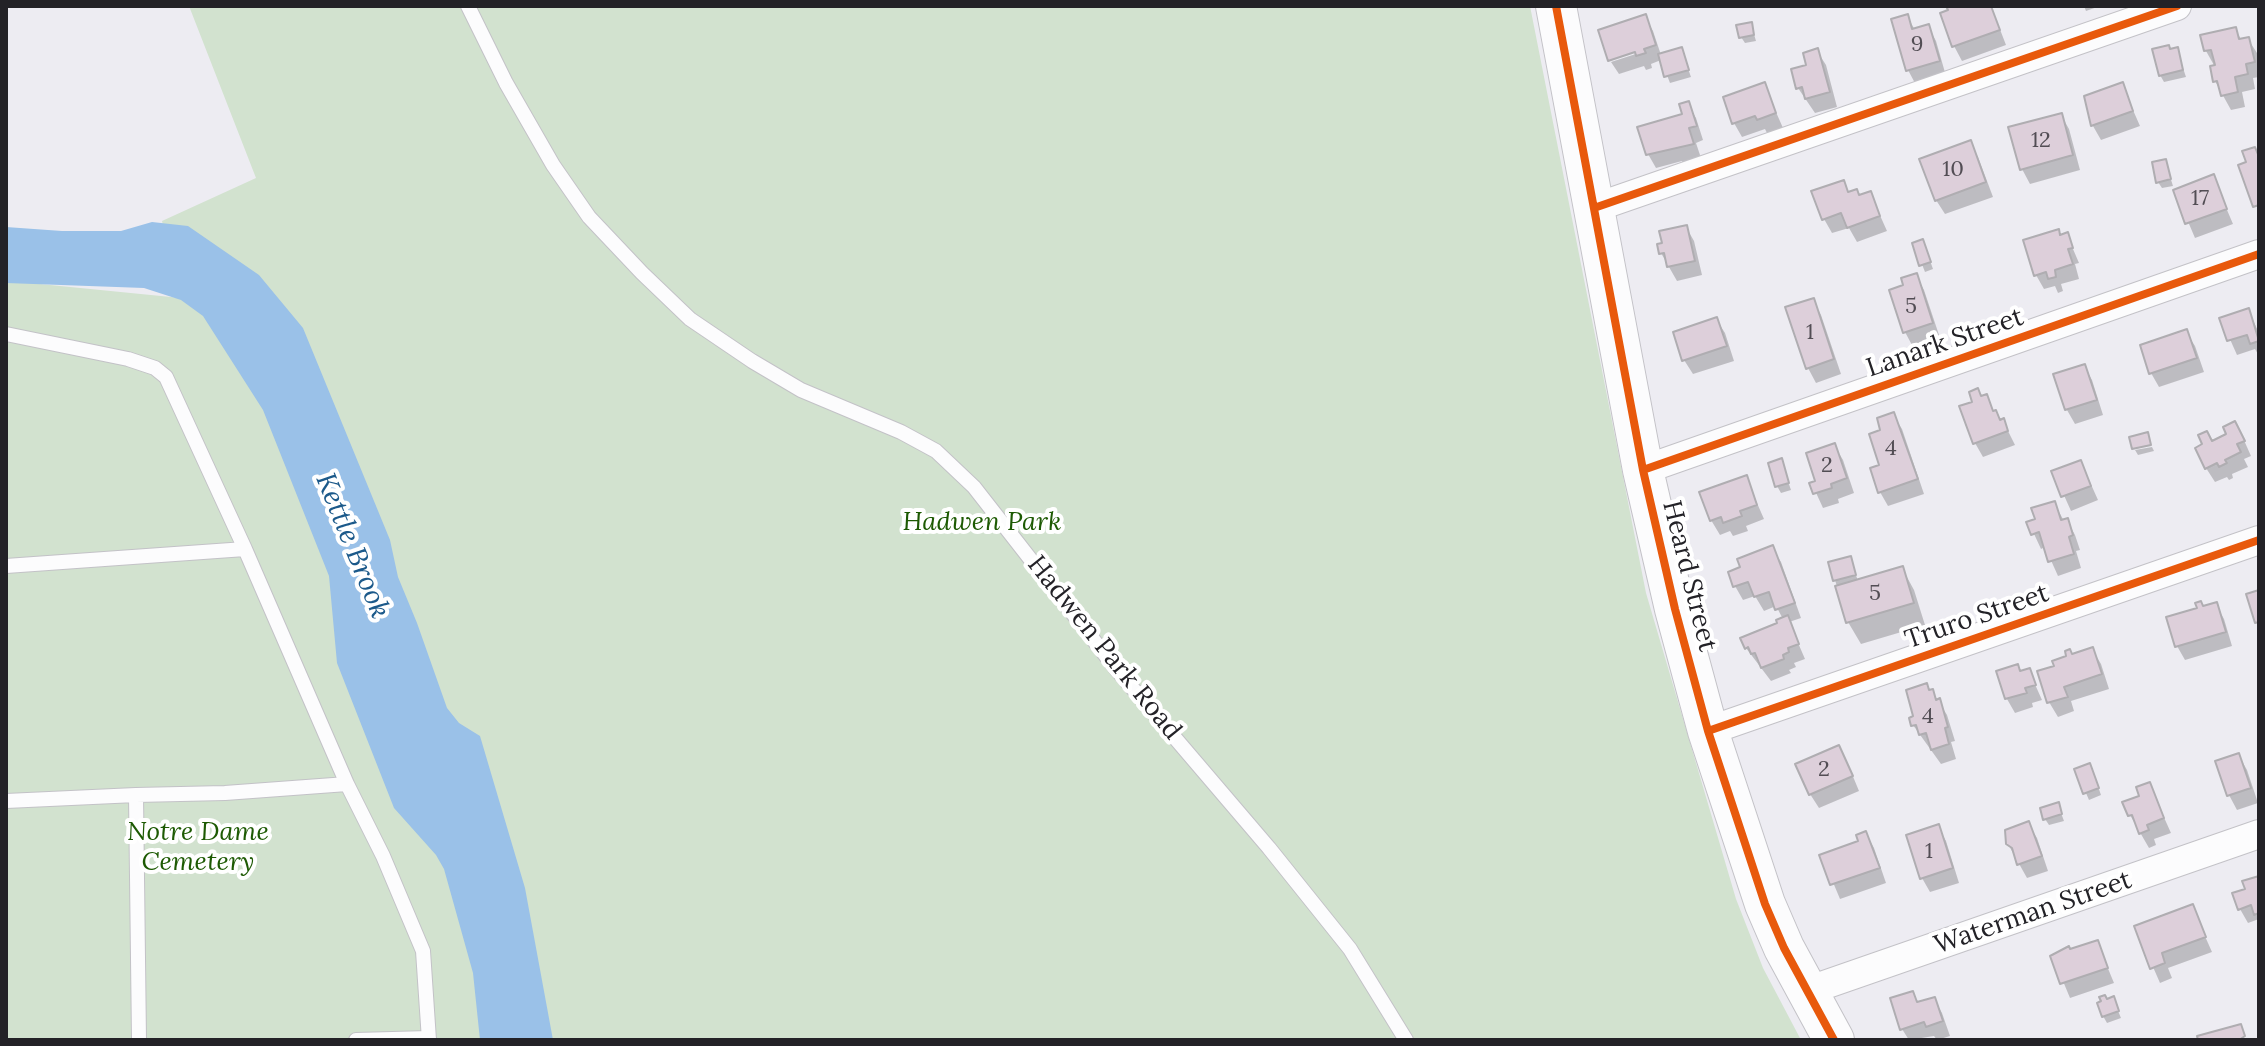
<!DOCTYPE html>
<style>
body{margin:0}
#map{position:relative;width:2265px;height:1046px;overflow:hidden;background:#edecf2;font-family:Lora,serif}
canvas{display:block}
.frame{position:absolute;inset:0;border:8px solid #232227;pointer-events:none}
</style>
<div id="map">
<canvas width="2265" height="1046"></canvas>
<div class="frame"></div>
</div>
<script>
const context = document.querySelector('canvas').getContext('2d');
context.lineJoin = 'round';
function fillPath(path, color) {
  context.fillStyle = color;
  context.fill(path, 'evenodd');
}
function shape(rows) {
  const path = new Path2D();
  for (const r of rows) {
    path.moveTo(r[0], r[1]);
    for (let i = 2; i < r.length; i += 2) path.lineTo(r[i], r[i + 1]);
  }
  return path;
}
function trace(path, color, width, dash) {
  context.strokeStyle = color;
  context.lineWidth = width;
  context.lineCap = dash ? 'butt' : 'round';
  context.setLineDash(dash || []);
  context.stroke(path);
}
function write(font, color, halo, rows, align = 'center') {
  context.font = font + ' Lora,serif';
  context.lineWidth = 8;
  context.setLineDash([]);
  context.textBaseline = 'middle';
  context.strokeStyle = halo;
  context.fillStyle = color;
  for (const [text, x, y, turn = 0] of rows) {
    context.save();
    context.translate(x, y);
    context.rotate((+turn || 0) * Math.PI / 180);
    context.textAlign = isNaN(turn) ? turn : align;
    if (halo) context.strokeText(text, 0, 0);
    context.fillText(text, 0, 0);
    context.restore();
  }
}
fillPath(shape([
 [189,6,1530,6,1646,593,1736,899,1763,968,1801,1040,6,1040,6,276,40,284,181,298,162,221,256,178]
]), '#d2e2cf');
fillPath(shape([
 [152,222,188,226,259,275,303,328,390,540,398,577,417,623,447,708,459,723,480,736,525,888,553,1040,480,1040,473,973,444,869,436,855,394,808,337,663,329,576,263,410,203,316,181,300,144,288,6,283,6,227,62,231,121,231]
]), '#9ac1e8');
fillPath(shape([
 [1948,6,1991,6,2006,45,1962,61,1954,46],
 [2084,6,2100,6,2086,11],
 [1907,16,1915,30,1928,26,1936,41,1946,76,1916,85,1908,70],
 [1645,17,1653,31,1661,55,1681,49,1691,77,1670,83,1661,60,1651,64,1652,68,1646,70,1644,66,1619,74,1611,62,1645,51],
 [1751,24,1756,41,1745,43,1741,37],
 [2235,29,2242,41,2248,39,2257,53,2259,77,2253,78,2255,89,2242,92,2245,107,2231,110,2215,81,2215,67,2206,51],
 [2177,50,2186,77,2164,82,2160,75,2170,51],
 [1817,51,1826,65,1837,107,1815,113,1798,88],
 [1764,85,1783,128,1767,133,1765,129,1742,137,1734,123],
 [2122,85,2140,126,2101,140,2093,126,2086,98],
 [1688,104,1696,118,1703,140,1696,143,1701,158,1683,164,1682,161,1656,168,1648,154,1685,115],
 [2061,115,2069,129,2080,170,2030,184,2022,169],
 [1970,142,1978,157,1993,197,1945,214,1936,200],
 [2165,161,2173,186,2162,188,2158,182],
 [2213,177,2233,224,2195,238,2175,191],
 [1843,182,1849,194,1859,197,1870,193,1887,231,1857,242,1849,228,1832,233,1824,219],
 [1686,227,1694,241,1702,275,1677,281,1661,253],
 [2067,235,2079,263,2075,264,2079,279,2061,284,2063,291,2058,293,2055,286,2044,289,2036,275,2061,237],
 [1923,241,1933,269,1925,272,1914,244],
 [1916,275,1924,290,1940,338,1913,347,1905,332,1906,286],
 [1813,300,1821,315,1841,374,1816,383,1808,368],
 [2248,310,2259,333,2259,356,2255,349,2237,355,2221,319],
 [1716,319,1725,333,1734,361,1693,374,1684,360],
 [2186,332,2195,346,2204,372,2159,387,2151,373],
 [2084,366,2092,380,2103,415,2075,424,2067,410,2056,375],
 [1986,397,2000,422,2003,421,2015,445,1983,457,1975,443,1975,403],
 [1893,415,1902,429,1924,494,1888,506,1880,492,1883,431],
 [2243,438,2251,456,2244,459,2248,467,2232,474,2233,478,2229,480,2227,477,2215,482,2206,468,2212,443],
 [1834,445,1843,460,1854,493,1838,499,1839,503,1823,508,1812,484,1818,482],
 [2152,447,2154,451,2138,455,2135,450],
 [1781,461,1791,490,1781,493,1777,486],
 [2081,462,2098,500,2071,511,2054,473],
 [1746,478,1764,519,1746,526,1748,531,1733,536,1730,531,1720,535,1711,520],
 [2054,503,2064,521,2067,520,2075,535,2080,550,2076,551,2081,568,2058,576,2045,547,2041,549,2029,523,2037,520],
 [1772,548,1781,562,1801,618,1789,622,1805,659,1794,663,1796,667,1789,670,1791,673,1771,681,1746,648,1780,624,1783,619,1776,606,1764,611,1755,596,1743,600,1735,586],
 [1850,558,1858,581,1902,568,1914,590,1925,625,1861,644,1848,622,1835,580],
 [2216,605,2224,619,2232,646,2185,660,2177,646,2204,608],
 [2092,649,2101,664,2109,689,2071,701,2074,711,2058,717,2049,702,2039,672,2056,667,2072,656],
 [2029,671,2042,700,2032,703,2033,707,2015,713,2007,699,1999,672,2020,673],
 [1932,691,1947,715,1955,741,1951,742,1956,759,1941,764,1913,725],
 [2239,756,2247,770,2258,803,2237,810,2229,795],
 [1847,762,1859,791,1819,808,1810,794],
 [2076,770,2093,772,2101,795,2089,800],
 [2149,784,2171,833,2154,839,2156,845,2149,848,2130,815],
 [2058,805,2064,821,2049,825,2045,819],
 [2028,824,2037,838,2048,871,2027,878,2008,844],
 [1938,827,1946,841,1959,883,1930,892,1922,878],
 [1866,833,1874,848,1886,883,1840,899,1822,856,1860,843],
 [2259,878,2259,919,2248,923,2240,909,2247,890],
 [2192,907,2212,952,2168,968,2172,978,2160,983,2136,928],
 [2097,942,2114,983,2070,998,2053,957],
 [1912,993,1918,1004,1934,999,1942,1013,1950,1036,1937,1040,1934,1036,1909,1040,1902,1029],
 [2113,999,2121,1018,2107,1023,2103,1016]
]), '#0003');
const building = shape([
 [1946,6,1991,6,2000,30,1952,47,1940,13,1948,10,1946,6],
 [1646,14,1656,45,1644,49,1646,53,1636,56,1635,52,1608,61,1598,30,1646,14],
 [1908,14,1912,29,1929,24,1940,61,1906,71,1891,19,1908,14],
 [1752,22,1754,35,1739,38,1736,25,1752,22],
 [2236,27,2239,39,2249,37,2255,62,2246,64,2248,74,2235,77,2238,92,2221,96,2217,81,2213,82,2210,66,2215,65,2211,50,2204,51,2200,35,2236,27],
 [2169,45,2170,49,2178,47,2183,70,2159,76,2152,49,2169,45],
 [1682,47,1689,70,1664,77,1658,54,1682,47],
 [1818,48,1830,92,1805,99,1802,87,1796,89,1791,69,1806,65,1803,53,1818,48],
 [1765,82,1776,113,1757,120,1755,116,1732,124,1723,97,1765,82],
 [2123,82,2133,111,2091,126,2084,96,2123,82],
 [1689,101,1697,126,1689,128,1694,144,1646,155,1637,127,1682,114,1679,104,1689,101],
 [2062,113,2073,155,2020,170,2008,127,2062,113],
 [1971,140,1986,182,1935,201,1919,159,1971,140],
 [2255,147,2259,157,2259,205,2253,207,2238,165,2246,162,2242,151,2255,147],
 [2166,159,2171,179,2156,183,2152,162,2166,159],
 [2214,174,2227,209,2185,224,2173,190,2214,174],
 [1844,180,1848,192,1857,189,1859,195,1871,191,1880,216,1847,228,1841,213,1822,220,1811,191,1844,180],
 [1687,225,1695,261,1667,267,1664,253,1659,254,1657,244,1662,243,1659,231,1687,225],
 [2059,229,2060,235,2068,232,2073,248,2068,249,2073,264,2055,270,2056,277,2048,279,2046,272,2034,276,2023,240,2059,229],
 [1923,239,1931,262,1919,266,1912,243,1923,239],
 [1917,273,1933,323,1903,333,1889,290,1903,285,1901,278,1917,273],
 [1814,298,1834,359,1806,369,1785,307,1814,298],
 [2249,308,2259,341,2250,344,2247,335,2227,341,2219,318,2249,308],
 [1717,317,1727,346,1682,361,1673,332,1717,317],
 [2187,329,2197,358,2149,374,2140,345,2187,329],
 [2085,364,2097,400,2065,410,2053,374,2085,364],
 [1978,388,1981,396,1987,394,1993,411,1996,410,2000,420,2004,418,2008,431,1973,444,1959,406,1972,402,1969,392,1978,388],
 [1894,412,1918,479,1878,493,1870,468,1879,465,1869,434,1880,430,1877,418,1894,412],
 [2235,421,2245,441,2237,444,2241,452,2225,460,2227,463,2219,467,2217,463,2205,469,2195,448,2202,444,2198,435,2207,431,2212,441,2226,434,2223,427,2235,421],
 [2148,432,2151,445,2132,449,2129,437,2148,432],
 [1835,443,1847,478,1831,484,1832,488,1813,494,1809,483,1815,481,1806,453,1835,443],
 [1782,458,1789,483,1775,487,1768,463,1782,458],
 [2081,460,2091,486,2061,497,2051,471,2081,460],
 [1747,475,1757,505,1740,511,1742,516,1723,523,1721,517,1710,521,1699,492,1747,475],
 [2055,501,2061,520,2068,518,2073,535,2069,537,2074,554,2048,562,2039,532,2031,535,2026,522,2035,519,2031,508,2055,501],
 [1773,545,1795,603,1775,610,1769,592,1754,597,1748,582,1733,587,1728,572,1740,567,1737,559,1773,545],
 [1851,556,1856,575,1833,581,1828,562,1851,556],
 [1903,566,1914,603,1846,623,1835,586,1903,566],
 [2259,590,2259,622,2255,623,2246,594,2259,590],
 [2201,601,2203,606,2217,602,2226,632,2175,647,2166,617,2197,608,2195,603,2201,601],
 [1788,615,1799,644,1788,648,1789,652,1783,655,1784,659,1761,668,1755,653,1751,654,1748,647,1745,649,1740,638,1777,623,1776,620,1788,615],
 [2093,647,2102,674,2064,687,2068,697,2047,703,2037,671,2054,666,2052,661,2066,656,2065,651,2070,649,2072,654,2093,647],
 [2018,664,2020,671,2030,668,2036,685,2025,688,2027,693,2005,699,1996,671,2018,664],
 [1927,683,1929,690,1933,689,1936,700,1940,698,1948,727,1945,728,1949,744,1931,750,1926,733,1919,735,1916,725,1911,726,1909,718,1913,716,1906,690,1927,683],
 [1839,745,1853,776,1809,795,1795,764,1839,745],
 [2239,753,2251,788,2227,796,2215,761,2239,753],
 [2090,763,2099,788,2083,794,2074,769,2090,763],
 [2150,782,2164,818,2147,825,2149,830,2139,834,2132,815,2128,816,2122,802,2139,796,2136,787,2150,782],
 [2059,802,2062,814,2043,820,2040,808,2059,802],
 [2029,821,2042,856,2017,865,2012,848,2006,844,2005,830,2029,821],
 [1939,824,1953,868,1920,879,1906,835,1939,824],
 [1866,831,1880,868,1830,885,1819,855,1858,841,1856,835,1866,831],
 [2259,876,2259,913,2254,915,2251,905,2238,910,2232,893,2245,889,2242,881,2259,876],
 [2193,904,2206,937,2162,953,2165,963,2150,969,2134,926,2193,904],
 [2098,940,2108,968,2060,984,2050,956,2069,946,2070,949,2098,940],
 [1913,991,1917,1002,1935,997,1943,1021,1926,1027,1924,1022,1900,1030,1890,998,1913,991],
 [2105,995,2107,999,2114,996,2119,1011,2102,1017,2097,1003,2101,1001,2099,997,2105,995],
 [2241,1024,2245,1036,2239,1040,2198,1040,2197,1036,2241,1024]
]);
fillPath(building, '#ddcfda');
trace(building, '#afadb1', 2);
const lane = shape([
 [468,6,506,83,553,165,589,217,642,273,690,319,752,361,801,390,901,432,936,451,974,487,1117,670,1269,848,1350,949,1406,1040],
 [6,334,128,359,155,368,166,377,245,549,6,566],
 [245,549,347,784],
 [6,801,136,795],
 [139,1040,136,795,225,793,347,784,383,856,423,951,429,1040],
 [356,1040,429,1038]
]);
const street = shape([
 [1594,208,2177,6],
 [1643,470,2259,254],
 [1708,731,2259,540],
 [1807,991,2259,834]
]);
const secondary = shape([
 [1556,6,1643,470,1675,609,1708,731,1765,904,1784,948,1834,1040]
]);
trace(lane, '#c3c2c7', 16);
trace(street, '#c3c2c7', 30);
trace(secondary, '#c3c2c7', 42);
trace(lane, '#fcfcfd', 14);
trace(street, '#fcfcfd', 28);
trace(secondary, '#fcfcfd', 40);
trace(shape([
 [1556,6,1643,470,1675,609,1708,731,1765,904,1784,948,1834,1040],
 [1594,208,2177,6],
 [1643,470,2259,254],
 [1708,731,2259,540]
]), '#e8590c', 8);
write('22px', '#524d54', null, [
 ["9",1917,45],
 ["12",2041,141],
 ["10",1953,170],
 ["17",2200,199],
 ["5",1911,307],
 ["1",1810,333],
 ["4",1891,449],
 ["2",1827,466],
 ["5",1875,594],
 ["4",1928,717],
 ["2",1824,770],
 ["1",1929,852]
]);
write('26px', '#232227', '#fff', [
 ["Lanark Street",1945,343,-19],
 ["Heard Street",1689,576,76],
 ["Truro Street",1977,617,-19],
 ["Hadwen Park Road",1104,648,51],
 ["Waterman Street",2033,913,-19]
]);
write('italic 26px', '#1d5a03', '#fff', [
 ["Hadwen Park",982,523],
 ["Notre Dame",198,833],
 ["Cemetery",198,863]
]);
write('italic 28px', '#1b598a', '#fff', [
 ["Kettle Brook",352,546,68]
]);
</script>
